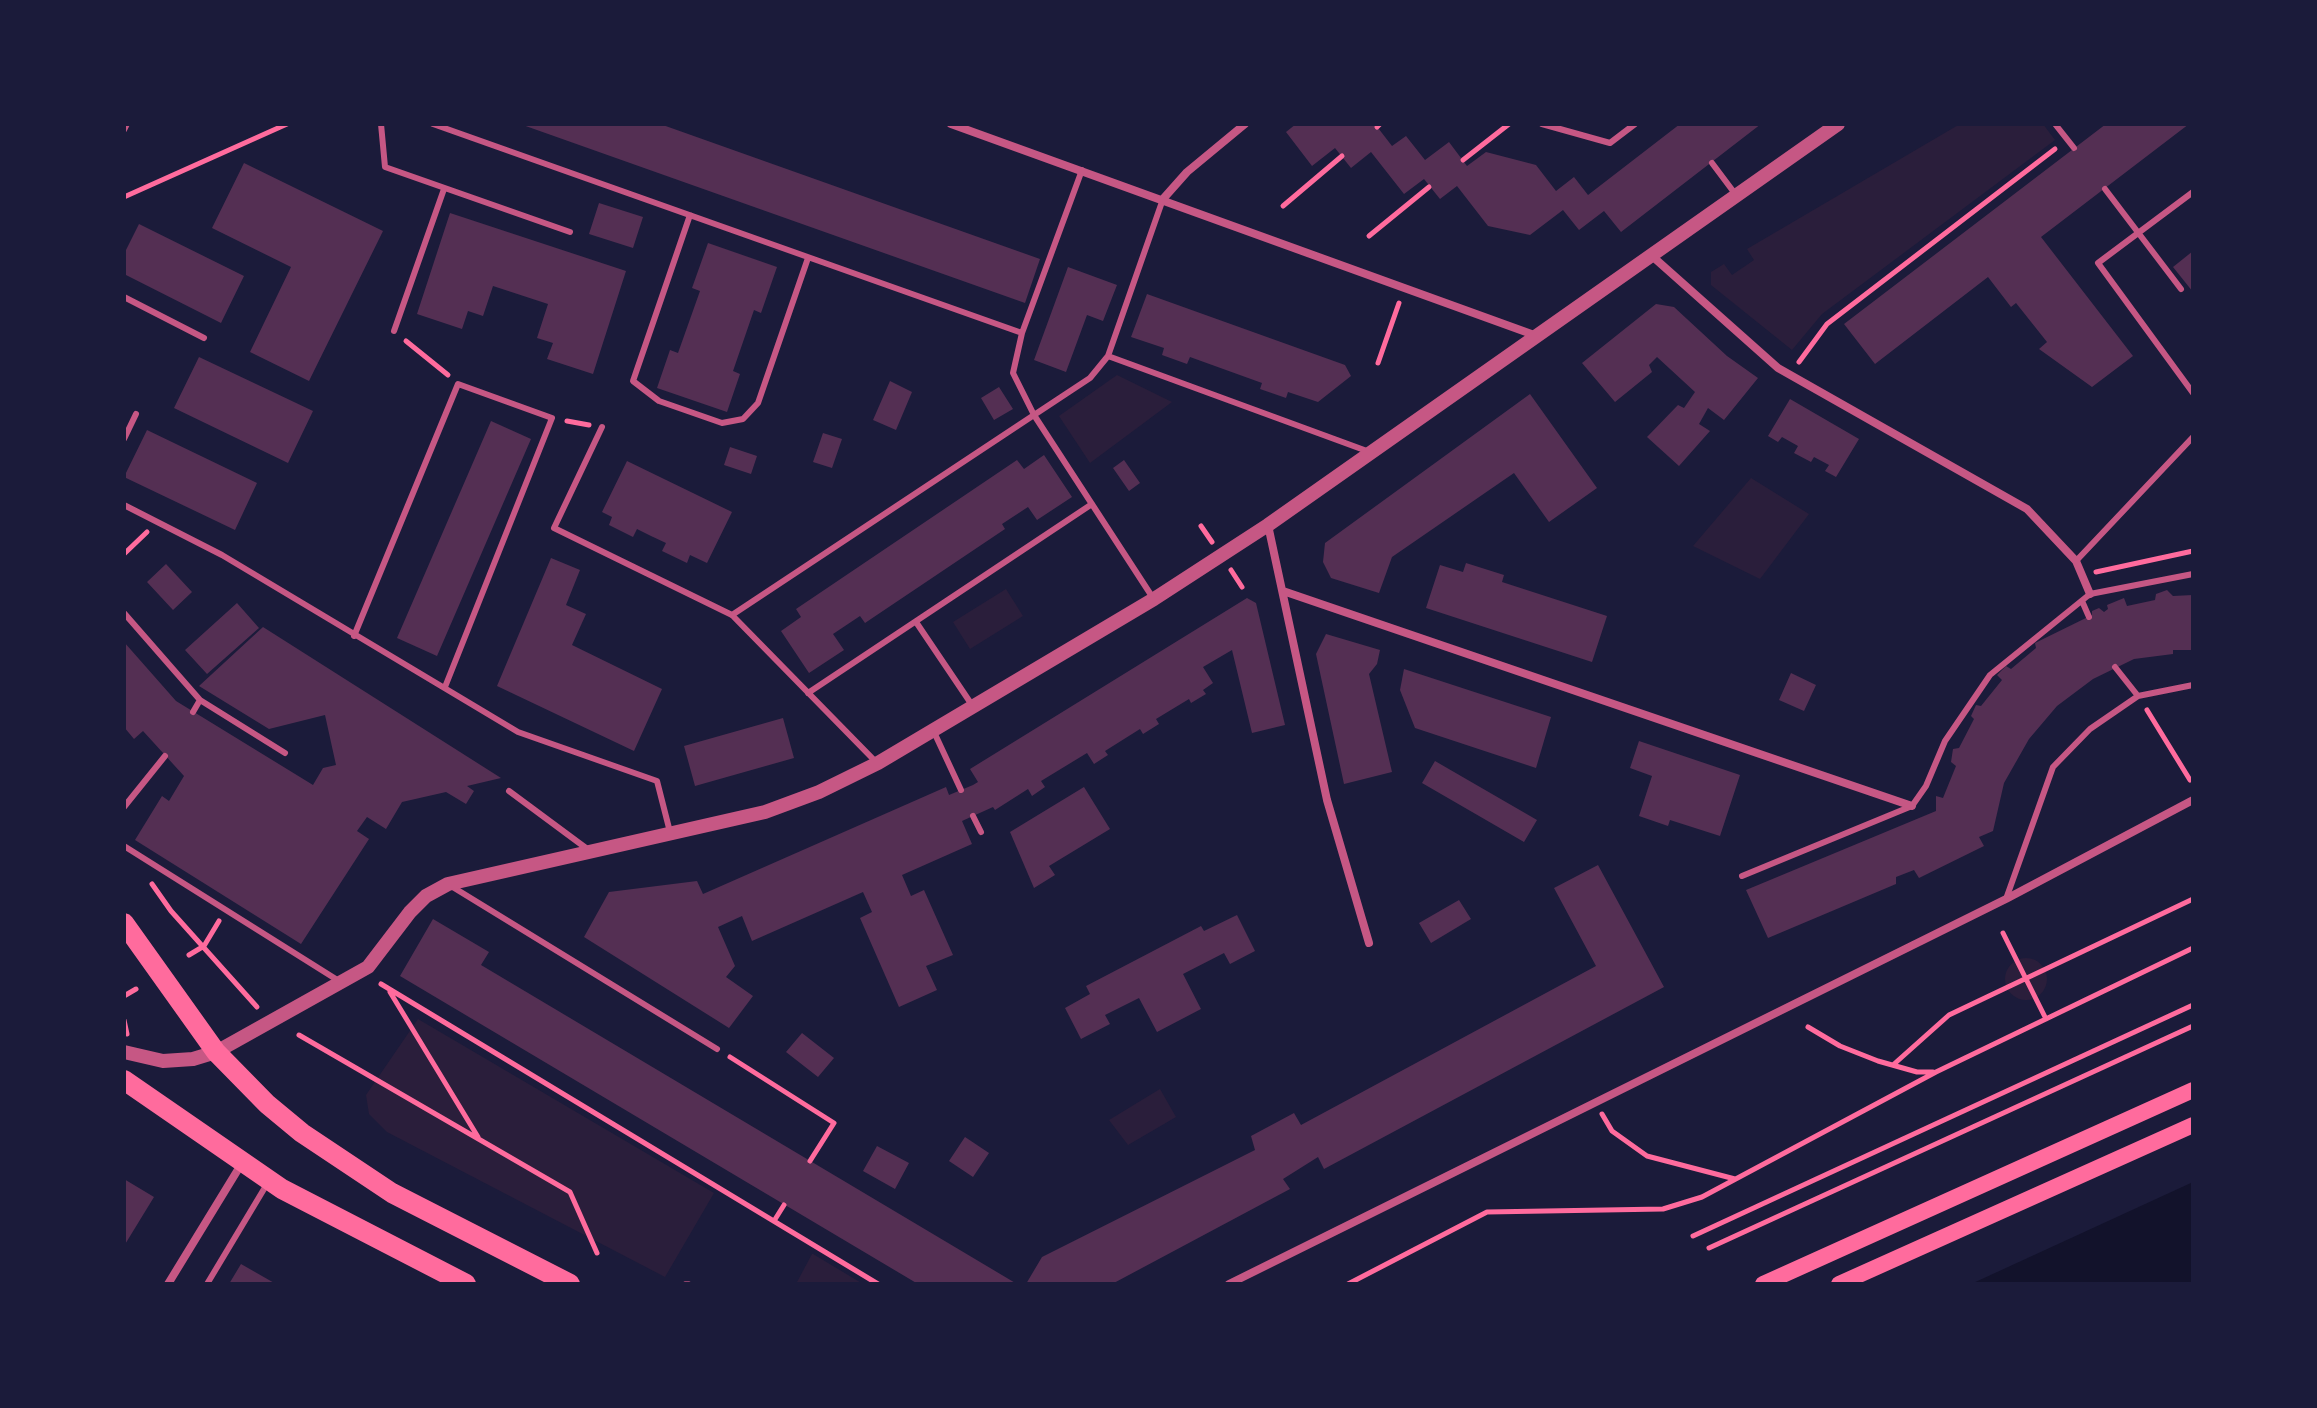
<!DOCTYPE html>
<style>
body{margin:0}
#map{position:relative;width:2317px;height:1408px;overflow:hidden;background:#1b1b3a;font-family:Rubik,sans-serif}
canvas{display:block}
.frame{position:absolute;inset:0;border:126px solid #1b1b3a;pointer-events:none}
</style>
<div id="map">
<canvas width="2317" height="1408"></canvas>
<div class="frame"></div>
</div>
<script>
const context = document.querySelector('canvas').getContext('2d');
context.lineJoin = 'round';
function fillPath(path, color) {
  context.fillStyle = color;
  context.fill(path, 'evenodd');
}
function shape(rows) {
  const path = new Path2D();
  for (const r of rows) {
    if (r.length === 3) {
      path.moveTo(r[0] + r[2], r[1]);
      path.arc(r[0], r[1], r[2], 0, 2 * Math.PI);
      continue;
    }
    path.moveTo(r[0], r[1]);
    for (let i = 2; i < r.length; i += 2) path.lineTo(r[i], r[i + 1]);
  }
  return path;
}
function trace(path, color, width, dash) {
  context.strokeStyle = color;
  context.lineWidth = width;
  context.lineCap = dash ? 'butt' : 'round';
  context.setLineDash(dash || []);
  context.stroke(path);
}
fillPath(shape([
 [1960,124,2043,124,2055,140,1822,314,1792,350,1711,285,1711,272,1724,264,1732,275,1754,260,1747,249],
 [1117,375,1172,402,1090,463,1059,416],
 [1751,478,1809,514,1760,579,1693,546],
 [1006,589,1023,616,970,649,953,622],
 [2026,979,21],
 [418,1019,714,1193,665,1277,387,1132,369,1114,366,1095],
 [1160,1089,1176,1117,1128,1145,1109,1120],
 [812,1254,813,1254,863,1284,796,1284]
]), '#2a1e3b');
fillPath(shape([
 [2193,1182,2193,1284,1971,1284]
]), '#12122b');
fillPath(shape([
 [520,124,660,124,1040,259,1025,303],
 [1296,124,1375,124,1392,146,1406,136,1425,160,1449,142,1467,166,1486,152,1536,165,1556,191,1574,177,1588,195,1680,124,1761,124,1621,232,1604,211,1579,230,1563,210,1530,235,1488,226,1457,186,1440,199,1424,179,1404,194,1371,152,1351,168,1335,148,1312,166,1286,132],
 [2106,124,2189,124,2041,237,2133,356,2092,387,2039,349,2047,342,2016,303,2011,307,1988,277,1875,364,1844,324],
 [244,163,383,231,309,381,250,352,291,267,212,228],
 [599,203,643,217,633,248,589,234],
 [450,213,626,271,593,374,547,359,553,343,537,338,548,304,493,286,483,316,468,311,462,329,417,314],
 [139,224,244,276,221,323,124,274,124,254],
 [708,243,777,267,761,313,754,310,733,371,740,374,727,412,657,388,670,350,678,353,700,291,692,288],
 [2193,251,2193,292,2173,267],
 [1068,267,1117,285,1103,321,1087,315,1066,372,1034,360],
 [1147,294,1345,365,1351,376,1318,402,1288,392,1286,398,1260,389,1262,383,1190,357,1187,364,1162,355,1164,348,1131,337],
 [1656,304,1674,307,1727,356,1758,378,1724,420,1708,408,1699,424,1710,431,1679,466,1647,437,1678,405,1684,408,1695,392,1657,357,1649,365,1652,372,1615,402,1582,363],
 [199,357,313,411,288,463,174,408],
 [890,381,912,392,896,430,873,420],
 [999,387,1013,409,994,420,981,398],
 [1530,394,1597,488,1549,522,1514,473,1392,557,1379,593,1331,578,1323,562,1325,543],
 [1790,399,1859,439,1836,477,1825,471,1829,465,1814,457,1811,462,1794,453,1798,446,1782,437,1778,442,1768,436],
 [491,421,531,439,437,656,397,638],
 [147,430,257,483,235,530,124,477],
 [823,433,842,439,832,468,813,462],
 [730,447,757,456,751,474,724,465],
 [1044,455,1072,497,1037,520,1028,507,1002,524,1005,529,865,623,860,616,833,634,844,650,809,673,781,631,801,617,796,609,1017,460,1024,469],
 [1124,460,1140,483,1129,491,1113,468],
 [627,461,732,512,707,563,690,555,687,563,662,551,666,543,651,536,637,529,633,537,609,525,612,517,602,512],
 [551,558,580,570,566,605,586,614,572,645,662,689,634,751,497,686],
 [1466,563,1504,575,1502,582,1607,616,1592,662,1426,608,1440,565,1463,572],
 [166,564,192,592,173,610,147,582],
 [2167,590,2173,596,2193,595,2193,650,2173,650,2173,654,2134,659,2093,679,2057,706,2029,739,2004,783,1993,831,1979,837,1984,846,1919,878,1914,870,1896,877,1896,884,1768,938,1746,890,1936,811,1936,796,1943,798,1956,766,1951,762,1953,749,1959,748,1974,719,1971,716,1976,705,1981,706,2002,680,1997,675,2006,666,2011,669,2036,648,2035,643,2092,615,2092,611,2099,608,2104,612,2108,609,2107,605,2124,598,2127,606,2155,600,2156,594],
 [1247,598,1256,603,1285,725,1252,733,1232,650,1203,667,1213,683,1203,690,1206,694,1191,703,1189,699,1156,719,1159,724,1143,734,1140,729,1105,751,1108,755,1094,764,1087,753,1041,781,1045,787,1032,796,1028,789,995,810,993,807,962,821,972,844,902,875,911,896,924,890,953,955,926,966,937,990,899,1007,860,918,872,912,863,892,752,941,742,916,718,927,735,966,726,977,753,996,729,1028,584,937,609,892,697,881,703,894,946,787,949,795,973,785,978,782,970,769],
 [237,603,259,628,207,674,185,650],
 [263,627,501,778,467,786,474,791,466,804,446,792,402,802,386,829,367,817,357,831,369,839,301,944,135,840,162,796,169,801,184,776,143,731,134,739,124,727,124,642,176,701,313,785,323,768,336,765,325,715,269,729,199,686],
 [1326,634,1380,650,1377,664,1369,674,1392,772,1344,784,1316,654],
 [1404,669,1551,717,1536,768,1415,728,1400,690],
 [1791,673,1816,685,1804,711,1779,700],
 [783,718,794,758,695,786,684,746],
 [1639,741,1740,775,1720,836,1670,820,1668,826,1639,816,1652,776,1630,768],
 [1435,761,1537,820,1524,842,1422,783],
 [1084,787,1110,829,1049,866,1055,875,1034,888,1010,832],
 [1598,865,1664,987,1324,1169,1318,1157,1283,1179,1290,1189,1112,1284,1026,1284,1042,1257,1255,1150,1251,1136,1294,1113,1301,1125,1596,966,1554,888],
 [1459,900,1471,919,1431,943,1419,923],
 [1237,915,1255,951,1230,964,1224,953,1183,974,1201,1009,1157,1032,1139,998,1105,1015,1110,1024,1081,1039,1065,1008,1090,994,1086,986,1201,926,1204,931],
 [433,919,489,952,481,965,1017,1284,918,1284,400,976],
 [802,1033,834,1058,818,1077,786,1052],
 [965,1137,989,1153,973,1177,949,1161],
 [877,1146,909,1163,895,1189,863,1171],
 [124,1179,154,1197,124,1246],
 [241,1264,276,1284,229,1284]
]), '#542f53');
trace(shape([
 [1377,127,1380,124],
 [1463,160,1509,124],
 [124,197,287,124],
 [1283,206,1342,156],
 [1369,236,1429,187],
 [406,341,448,375],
 [1799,362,1827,324,2055,149],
 [1378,363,1399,303],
 [567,421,589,425],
 [1201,526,1212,542],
 [124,554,147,532],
 [1231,570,1242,587],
 [2096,572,2193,551],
 [2147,710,2190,780],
 [152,884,171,911,257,1007],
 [2003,933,2046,1019],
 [189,955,204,946,219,921],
 [381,984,878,1284],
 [390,992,478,1137],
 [124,996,136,989],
 [124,1020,127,1034],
 [1808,1027,1840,1046,1878,1061,1917,1072,1933,1072],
 [299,1035,570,1192,597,1253],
 [730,1057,834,1123,810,1161],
 [1893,1065,1949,1015,2193,899],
 [1602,1114,1612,1131,1647,1156,1735,1179],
 [774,1221,784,1205],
 [1693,1236,2193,1005],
 [1709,1248,2193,1026],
 [685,1284,689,1284],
 [1348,1284,1487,1212,1663,1209,1702,1197,1936,1072,2193,948]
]), '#ff6b9d', 5);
trace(shape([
 [381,124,385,167,570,232],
 [433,124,1022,333],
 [1542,124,1610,143,1635,124],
 [2055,124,2074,148],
 [124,130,127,124],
 [1712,163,1736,195],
 [2105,189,2181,289],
 [2193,192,2098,263,2193,393],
 [690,215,633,381,659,401,722,423,743,419,758,403,808,258],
 [124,297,204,338],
 [394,331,444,189],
 [1108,356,1367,451],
 [602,427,554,528,732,615,877,763],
 [124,439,136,414],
 [124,505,222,555,518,732,657,781,670,832],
 [2076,561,2193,437],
 [1153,598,1034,415,1090,378,1108,356,1163,199],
 [2082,601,2089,617],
 [124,613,200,700,285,753],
 [732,615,1034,415,1013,373,1022,333,1082,170],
 [916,622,972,705],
 [354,636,458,384,552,418,445,687],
 [2115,667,2138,696],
 [808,693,1092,504],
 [193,712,200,700],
 [934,732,961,790],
 [509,791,590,851],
 [124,807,165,756],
 [973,816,981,832],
 [124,846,339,981],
 [1742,876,1912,806,1926,786,1945,741,1990,675,2090,594,2193,574],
 [451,886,717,1049],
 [2006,899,2053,767,2090,729,2138,696,2193,685],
 [207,1284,267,1184]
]), '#c65784', 6);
trace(shape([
 [951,124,1537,336],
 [1163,199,1187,172,1245,124],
 [1652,256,1778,368,2027,509,2076,561,2090,594],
 [1268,525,1327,800,1369,943],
 [1283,591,1912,806],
 [168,1284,242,1163],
 [1229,1284,2006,899,2193,800]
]), '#c65784', 8);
trace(shape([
 [124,1052,163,1061,193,1059,216,1052,368,967,410,912,426,896,448,884,765,812,819,792,878,763,1154,599,1268,525,1838,124]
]), '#c65784', 14);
trace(shape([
 [1763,1284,2193,1090],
 [1839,1284,2193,1125]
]), '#ff6b9d', 16);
trace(shape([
 [124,923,216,1052,267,1104,302,1133,392,1193,570,1284],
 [124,1080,282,1189,466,1284]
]), '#ff6b9d', 20);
</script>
